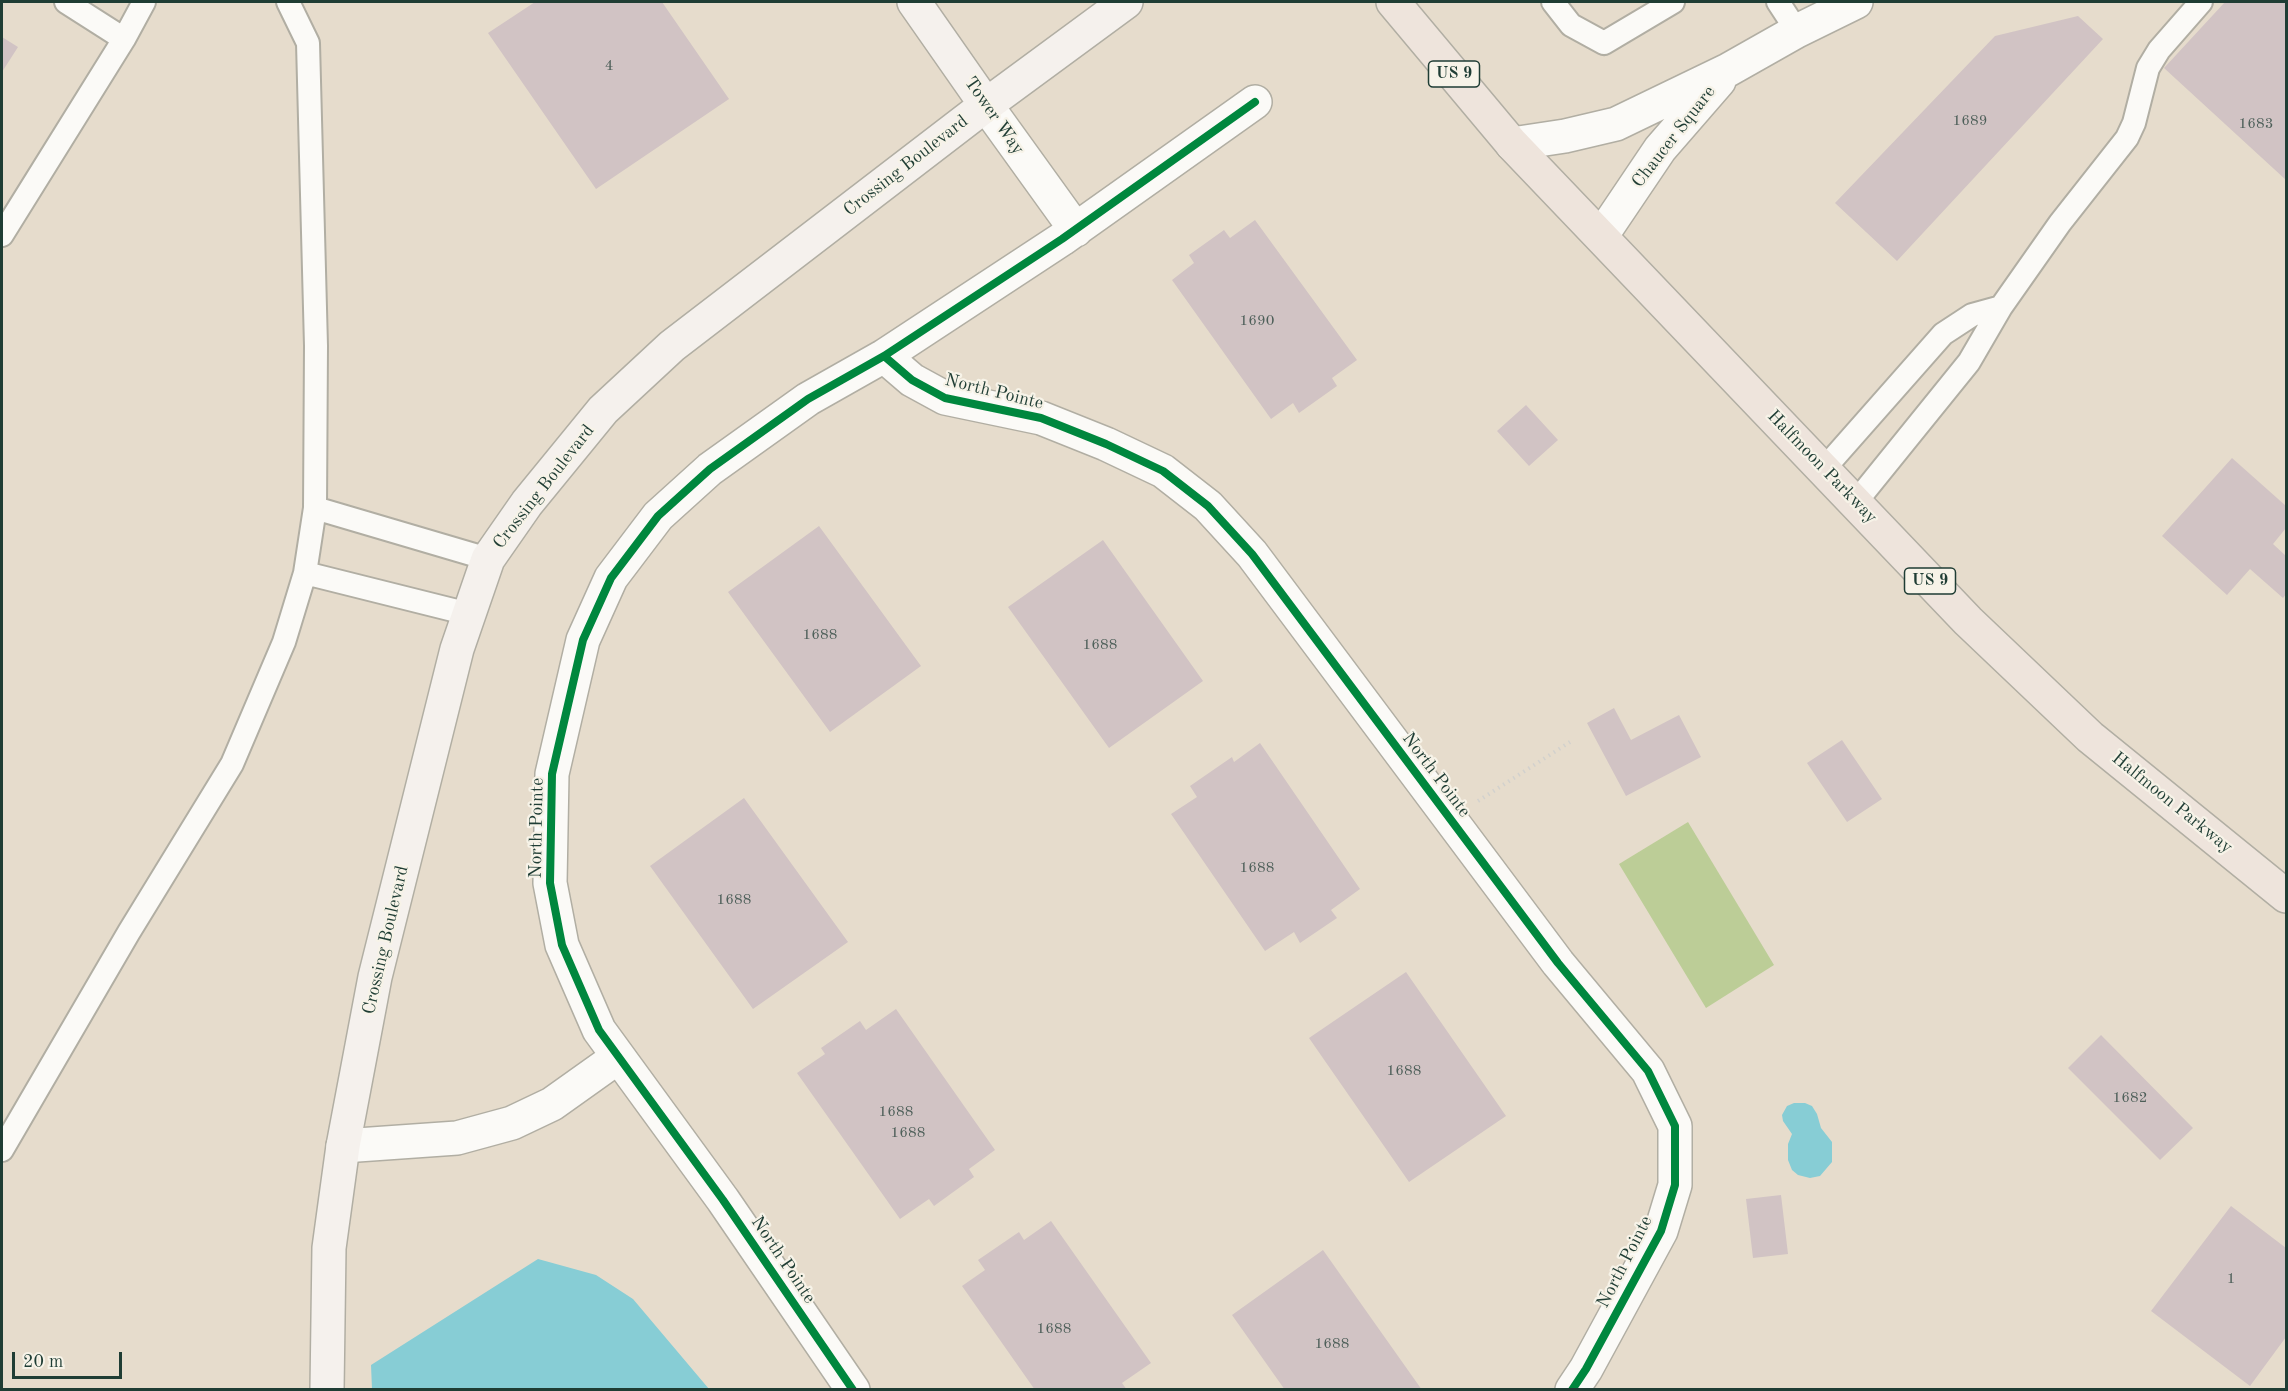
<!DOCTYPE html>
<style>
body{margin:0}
#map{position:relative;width:2288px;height:1391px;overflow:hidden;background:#e6dccc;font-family:"Old Standard TT",serif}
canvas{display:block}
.frame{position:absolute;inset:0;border:3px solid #1f3d34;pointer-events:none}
.scale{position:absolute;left:12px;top:1352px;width:110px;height:27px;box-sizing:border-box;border:3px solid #1f3d34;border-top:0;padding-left:8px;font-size:18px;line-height:21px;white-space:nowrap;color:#1f3d34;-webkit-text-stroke:4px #f7f3e8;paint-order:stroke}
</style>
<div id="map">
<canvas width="2288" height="1391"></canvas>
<div class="frame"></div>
<div class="scale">20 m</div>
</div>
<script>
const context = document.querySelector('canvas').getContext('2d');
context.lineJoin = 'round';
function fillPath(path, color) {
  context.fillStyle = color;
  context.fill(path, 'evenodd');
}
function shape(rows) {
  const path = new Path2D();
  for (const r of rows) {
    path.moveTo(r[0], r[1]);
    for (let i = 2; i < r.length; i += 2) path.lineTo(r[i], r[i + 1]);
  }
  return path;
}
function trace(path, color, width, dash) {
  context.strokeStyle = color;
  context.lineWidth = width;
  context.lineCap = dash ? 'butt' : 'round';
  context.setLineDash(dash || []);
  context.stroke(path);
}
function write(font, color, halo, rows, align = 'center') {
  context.font = font + ' "Old Standard TT",serif';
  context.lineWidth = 4.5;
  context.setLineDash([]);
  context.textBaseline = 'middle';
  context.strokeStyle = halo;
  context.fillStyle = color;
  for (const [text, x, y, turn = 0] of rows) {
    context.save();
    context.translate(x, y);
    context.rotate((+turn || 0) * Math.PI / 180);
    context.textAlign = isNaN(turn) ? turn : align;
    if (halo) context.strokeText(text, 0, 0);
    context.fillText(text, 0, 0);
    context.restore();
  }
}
fillPath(shape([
 [1688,822,1774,965,1706,1008,1619,864]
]), '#bccd97');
fillPath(shape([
 [1794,1103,1805,1103,1812,1106,1817,1114,1821,1128,1832,1142,1832,1162,1820,1176,1810,1178,1798,1175,1792,1170,1788,1160,1788,1144,1792,1134,1783,1121,1782,1115,1787,1106],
 [538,1259,596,1275,633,1299,709,1389,372,1389,371,1365]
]), '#87cdd5');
fillPath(shape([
 [535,2,662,2,729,99,596,189,488,33],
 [2225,2,2286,2,2286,180,2164,68],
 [2078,16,2103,39,1897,261,1835,203,1995,36],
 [2,37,18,47,2,72],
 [1255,220,1357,360,1332,378,1337,386,1299,413,1293,403,1271,419,1172,280,1194,263,1189,255,1224,230,1230,238],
 [1526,405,1558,440,1529,466,1497,431],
 [2232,458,2286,506,2286,528,2273,544,2286,556,2286,594,2283,598,2250,569,2227,595,2162,536],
 [819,526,921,666,830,732,728,592],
 [1103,540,1203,681,1109,748,1008,607],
 [1614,708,1631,740,1679,715,1701,757,1626,796,1587,723],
 [1842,740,1882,799,1847,822,1807,763],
 [1260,743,1360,889,1331,910,1337,918,1300,943,1294,932,1265,951,1171,814,1197,797,1190,786,1232,757,1234,762],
 [744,798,848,942,753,1009,650,866],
 [1406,972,1506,1116,1409,1182,1309,1038],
 [896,1009,995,1150,969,1169,974,1177,934,1206,929,1199,900,1219,797,1073,825,1054,821,1048,860,1021,866,1030],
 [2101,1035,2193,1128,2160,1160,2068,1068],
 [1781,1195,1788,1254,1753,1258,1746,1199],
 [2231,1206,2286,1248,2286,1337,2250,1386,2151,1311],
 [1051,1221,1151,1363,1122,1383,1127,1390,1035,1390,962,1286,985,1270,978,1260,1019,1232,1024,1240],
 [1323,1250,1422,1390,1285,1390,1232,1315]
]), '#d1c3c4');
const lane = shape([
 [66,2,124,39],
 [1553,2,1571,25,1604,43,1673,2],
 [1778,2,1797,31],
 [2,235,124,39,144,2],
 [1823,470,1943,334,1972,315,2001,307],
 [1855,503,1969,362,2001,307,2060,223,2127,138,2134,123,2148,68,2159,50,2201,2],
 [315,508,488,559],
 [305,573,469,614],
 [2,1150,129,932,232,764,284,642,305,573,315,508,316,346,308,43,288,2]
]);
const street = shape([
 [986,105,1076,230],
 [1512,144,1565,136,1616,124,1728,70,1797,31,1856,2],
 [1602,235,1660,149,1719,81],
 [884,356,912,380,945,398,1041,418,1106,444,1163,471,1208,506,1252,554,1558,963,1648,1071,1675,1126,1675,1185,1661,1231,1586,1369,1572,1390],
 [343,1146,457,1138,512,1123,552,1104,618,1057],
 [853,1390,723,1200,599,1030,562,945,550,883,552,774,583,640,611,578,658,516,710,469,808,399,884,356,1062,239,1255,102]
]);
const secondary = shape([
 [914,2,986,105],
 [327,1390,329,1248,343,1146,375,977,457,649,488,559,527,503,603,410,672,346,986,105,1126,2]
]);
const primary = shape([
 [1393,2,1512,144,1968,621,2090,737,2286,896]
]);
trace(lane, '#b1aea3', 26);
trace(street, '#b1aea3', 36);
trace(secondary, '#b1aea3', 36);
trace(primary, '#b1aea3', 36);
trace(shape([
 [1478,801,1570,742]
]), '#d2d1cd', 4, [1.5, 4.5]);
trace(lane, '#fbfaf7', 22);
trace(street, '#fbfaf7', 33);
trace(secondary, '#f5f1ed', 33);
trace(primary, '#eee4dc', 33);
trace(shape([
 [884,356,912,380,945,398,1041,418,1106,444,1163,471,1208,506,1252,554,1558,963,1648,1071,1675,1126,1675,1185,1661,1231,1586,1369,1572,1390],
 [853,1390,723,1200,599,1030,562,945,550,883,552,774,583,640,611,578,658,516,710,469,808,399,884,356,1062,239,1255,102]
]), '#00873e', 8);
write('15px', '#4c5e58', null, [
 ["4",609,66],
 ["1689",1970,121],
 ["1683",2256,124],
 ["1690",1257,321],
 ["1688",820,635],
 ["1688",1100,645],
 ["1688",1257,868],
 ["1688",734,900],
 ["1688",1404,1071],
 ["1682",2130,1098],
 ["1688",896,1112],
 ["1688",908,1133],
 ["1",2231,1279],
 ["1688",1054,1329],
 ["1688",1332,1344]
]);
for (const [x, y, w] of [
 [1454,74,51],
 [1930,581,51]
]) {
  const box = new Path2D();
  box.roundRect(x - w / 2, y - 13, w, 26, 4.5);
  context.fillStyle = '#f7f3e8';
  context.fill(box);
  trace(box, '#1f3d34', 1.5);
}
write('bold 16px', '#1f3d34', null, [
 ["US 9",1454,74],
 ["US 9",1930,581]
]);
write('18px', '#1f3d34', '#f7f3e8', [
 ["Tower Way",994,116,55],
 ["Chaucer Square",1674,137,-52],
 ["Crossing Boulevard",906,166,-38],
 ["North Pointe",994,392,14],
 ["Halfmoon Parkway",1822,467,46],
 ["Crossing Boulevard",544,487,-52],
 ["North Pointe",1436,775,53],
 ["Halfmoon Parkway",2172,803,39],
 ["North Pointe",537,828,-89],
 ["Crossing Boulevard",386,940,-77],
 ["North Pointe",783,1260,56],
 ["North Pointe",1625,1262,-63]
]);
</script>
